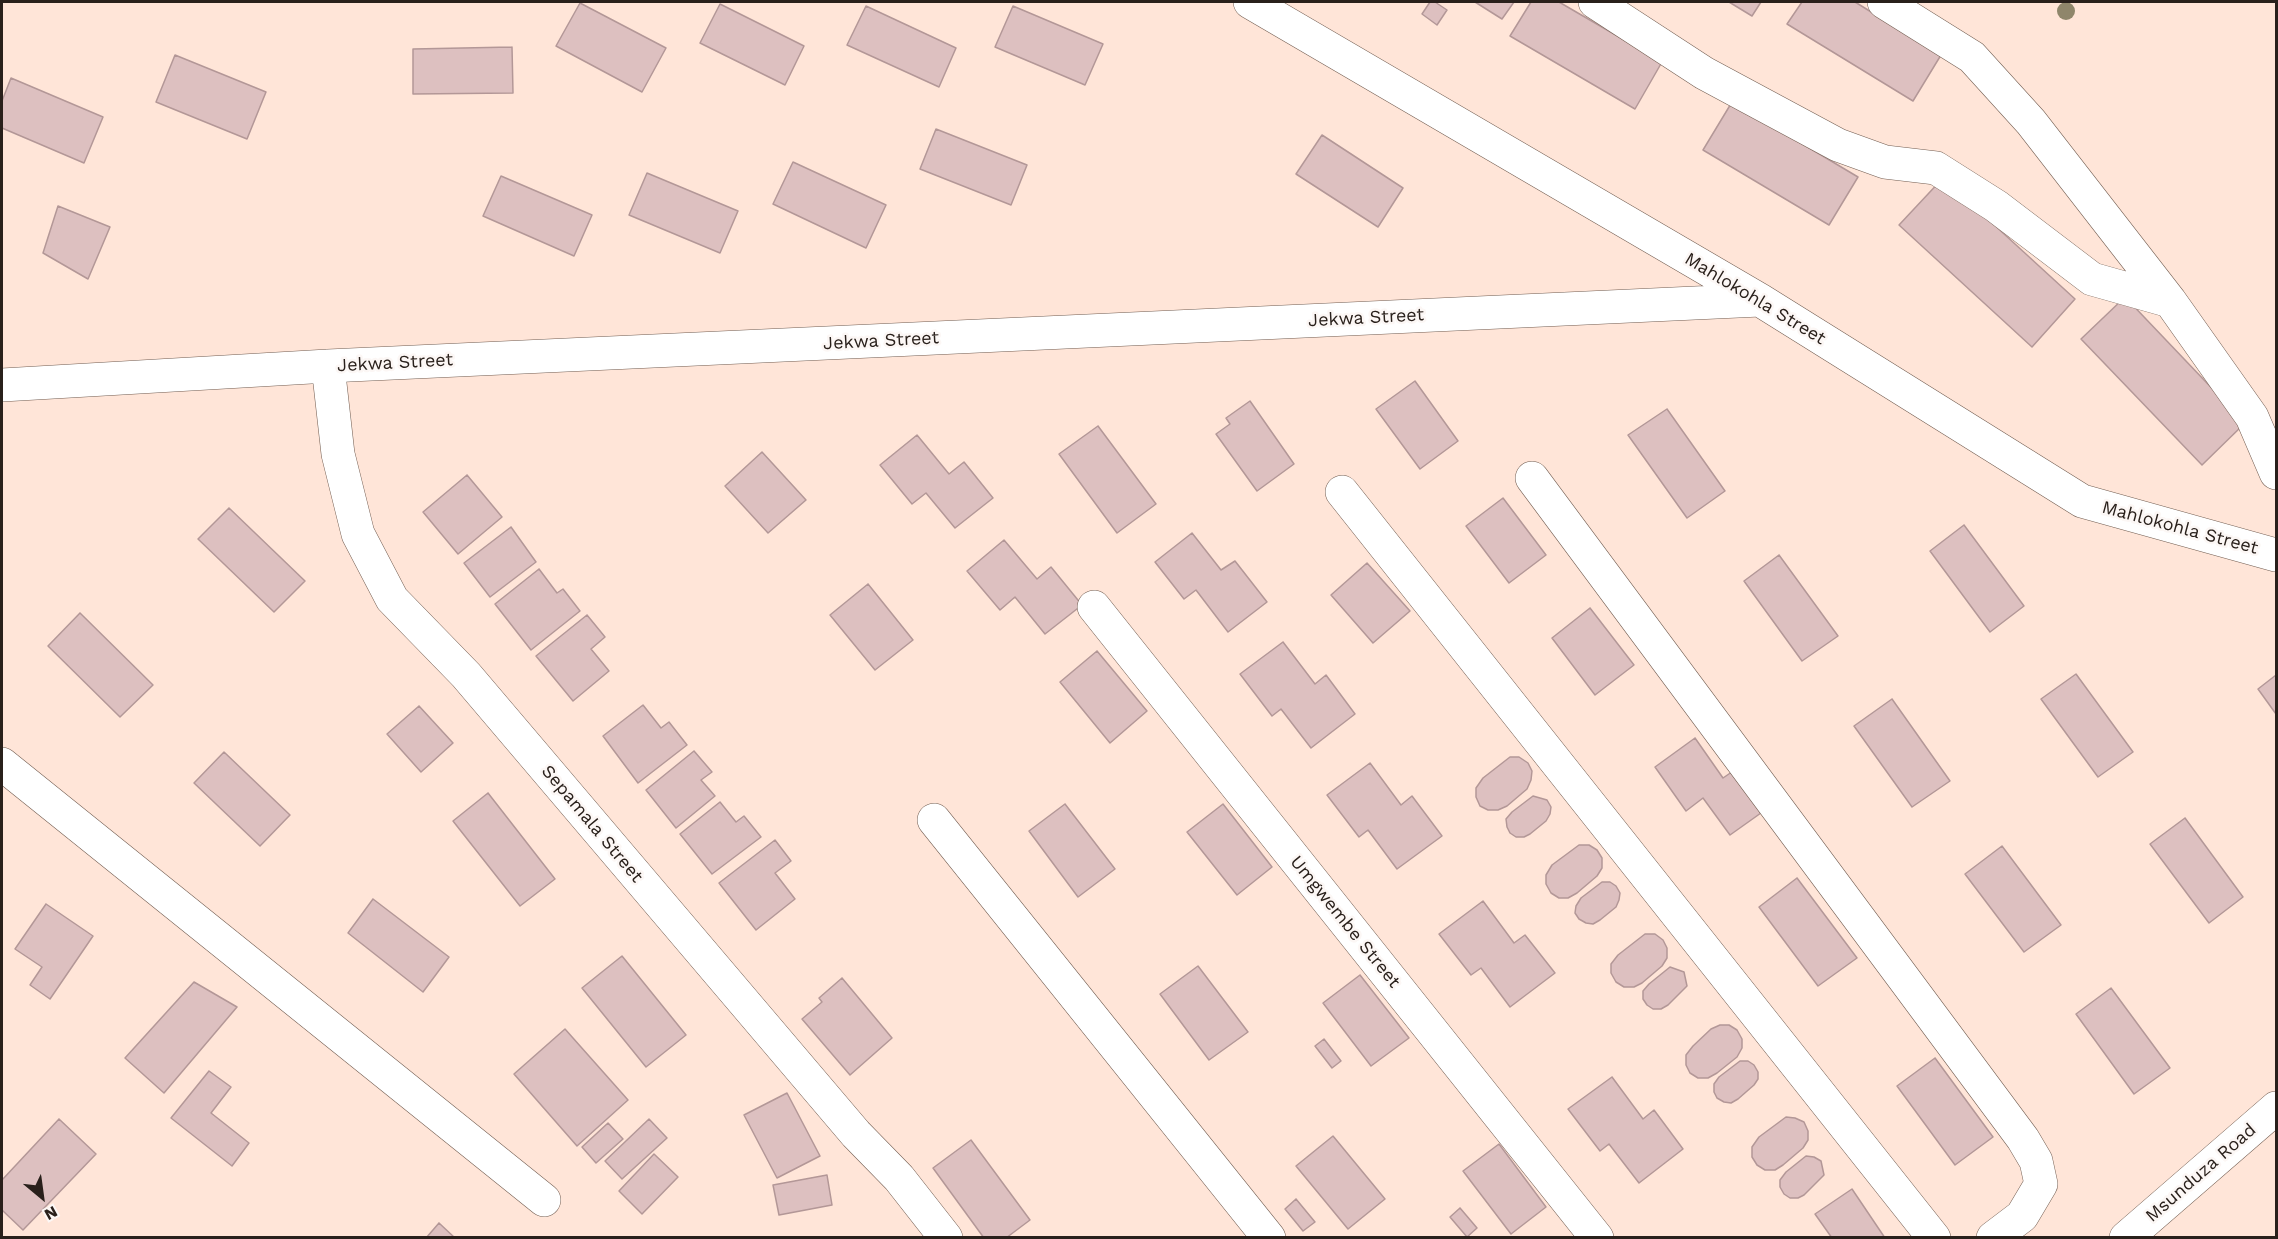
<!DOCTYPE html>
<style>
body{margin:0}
#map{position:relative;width:2278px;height:1239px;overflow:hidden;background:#ffe5d8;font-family:"Work Sans",sans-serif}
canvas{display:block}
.frame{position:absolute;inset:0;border:3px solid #29201b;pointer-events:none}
.north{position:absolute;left:12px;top:1167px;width:60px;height:60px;-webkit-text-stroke:4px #fcf7f5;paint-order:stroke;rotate:151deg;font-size:16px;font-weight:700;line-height:24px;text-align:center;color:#29201b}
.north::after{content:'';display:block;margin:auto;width:21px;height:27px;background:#29201b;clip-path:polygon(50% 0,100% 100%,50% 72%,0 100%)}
</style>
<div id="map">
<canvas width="2278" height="1239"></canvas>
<div class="frame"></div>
<div class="north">N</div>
</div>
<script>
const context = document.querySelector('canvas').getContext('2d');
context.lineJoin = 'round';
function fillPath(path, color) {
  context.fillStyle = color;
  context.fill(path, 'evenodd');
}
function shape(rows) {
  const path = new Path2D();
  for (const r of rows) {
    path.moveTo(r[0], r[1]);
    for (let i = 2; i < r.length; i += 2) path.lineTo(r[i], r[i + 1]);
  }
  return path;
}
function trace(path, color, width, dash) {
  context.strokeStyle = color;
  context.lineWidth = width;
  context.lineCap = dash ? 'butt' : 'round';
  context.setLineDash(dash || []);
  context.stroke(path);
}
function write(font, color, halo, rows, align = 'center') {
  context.font = font + ' "Work Sans",sans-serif';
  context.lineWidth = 5;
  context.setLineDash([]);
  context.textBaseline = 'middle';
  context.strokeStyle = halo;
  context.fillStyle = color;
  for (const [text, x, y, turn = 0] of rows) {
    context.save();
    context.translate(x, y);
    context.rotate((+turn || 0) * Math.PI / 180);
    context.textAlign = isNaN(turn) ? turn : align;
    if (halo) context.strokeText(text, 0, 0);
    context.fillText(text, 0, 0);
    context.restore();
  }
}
const building = shape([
 [1430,2,1435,2,1447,10,1437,25,1422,14,1430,2],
 [1475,2,1514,2,1502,19,1475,2],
 [1531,2,1559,2,1662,62,1635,109,1510,36,1531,2],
 [1729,2,1761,2,1752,16,1729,2],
 [1802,2,1855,2,1941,55,1913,101,1787,24,1802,2],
 [580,3,666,48,642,92,556,46,580,3],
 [720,4,804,46,785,85,700,43,720,4],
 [866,6,956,48,939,87,847,45,866,6],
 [1013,6,1103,44,1085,85,995,47,1013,6],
 [512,47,513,93,413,94,413,49,512,47],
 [175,55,266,92,247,139,156,102,175,55],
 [11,78,103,117,84,163,2,128,2,101,11,78],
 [1732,102,1858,177,1829,225,1703,150,1732,102],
 [936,129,1027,165,1011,205,920,169,936,129],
 [1322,135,1403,188,1378,227,1296,174,1322,135],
 [793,162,886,205,866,248,773,204,793,162],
 [647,173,738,211,720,253,629,215,647,173],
 [501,176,592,215,574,256,483,216,501,176],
 [1943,178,2075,299,2032,347,1899,225,1943,178],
 [58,206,110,227,88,279,43,253,58,206],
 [2125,297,2245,423,2202,465,2081,339,2125,297],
 [1415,381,1458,441,1420,469,1376,409,1415,381],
 [1250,401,1294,464,1257,491,1216,434,1230,424,1226,418,1250,401],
 [1667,409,1725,491,1687,518,1628,435,1667,409],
 [1098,426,1156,504,1117,533,1059,454,1098,426],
 [917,435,949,474,964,462,993,498,955,528,926,493,912,504,880,465,917,435],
 [762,452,806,500,768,533,725,486,762,452],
 [467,475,502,517,458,554,423,512,467,475],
 [1503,498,1546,555,1509,583,1466,526,1503,498],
 [229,508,305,581,274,612,198,539,229,508],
 [1964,525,2024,606,1990,632,1930,551,1964,525],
 [511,527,536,562,490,597,464,563,511,527],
 [1192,533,1221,570,1235,561,1267,602,1228,632,1196,590,1184,599,1155,562,1192,533],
 [1004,540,1037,579,1051,567,1082,605,1045,634,1015,597,1000,610,967,571,1004,540],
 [1779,555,1838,636,1802,661,1744,581,1779,555],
 [1367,563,1410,611,1373,643,1331,595,1367,563],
 [539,569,557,593,563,589,580,611,531,650,495,604,539,569],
 [868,584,913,640,875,670,830,615,868,584],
 [1590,608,1634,665,1595,695,1552,638,1590,608],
 [80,613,153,685,120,717,48,646,80,613],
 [587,615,605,637,591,649,609,671,573,701,536,656,587,615],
 [1283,642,1315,684,1326,675,1355,714,1311,748,1281,709,1272,716,1240,674,1283,642],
 [1097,651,1147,711,1110,743,1060,682,1097,651],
 [2076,674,2133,752,2098,777,2041,699,2076,674],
 [2276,675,2276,714,2258,689,2276,675],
 [1892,699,1950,781,1912,807,1854,726,1892,699],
 [643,705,661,728,669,722,687,745,638,783,603,736,643,705],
 [419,706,453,743,421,772,387,734,419,706],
 [1695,738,1723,778,1739,767,1768,808,1730,835,1703,798,1686,811,1655,767,1695,738],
 [694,751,712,772,701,780,715,796,676,828,646,790,694,751],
 [224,752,290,815,260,846,194,783,224,752],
 [1510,757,1519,757,1528,763,1532,771,1531,780,1527,789,1507,806,1498,810,1488,810,1480,806,1476,797,1476,788,1483,778,1510,757],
 [1370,763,1401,805,1412,796,1442,836,1397,869,1368,830,1359,837,1327,795,1370,763],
 [488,793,555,879,520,906,453,821,488,793],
 [1533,796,1547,800,1551,807,1550,814,1546,821,1530,834,1524,837,1516,837,1510,833,1507,827,1506,819,1512,812,1533,796],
 [720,802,736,822,744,816,761,837,712,874,680,834,720,802],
 [1065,804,1115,869,1078,897,1029,831,1065,804],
 [1223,804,1272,867,1237,895,1187,832,1223,804],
 [2185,818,2243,897,2209,923,2150,844,2185,818],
 [775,840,791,861,775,873,795,899,756,930,719,883,775,840],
 [1579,845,1589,845,1597,850,1602,858,1602,868,1597,876,1577,893,1568,898,1559,898,1551,893,1546,884,1546,875,1552,865,1579,845],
 [2002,846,2061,925,2024,952,1965,874,2002,846],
 [1797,878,1857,958,1818,986,1759,907,1797,878],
 [1602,882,1610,882,1616,886,1620,893,1619,900,1616,907,1600,920,1593,924,1586,923,1579,919,1575,913,1576,906,1581,898,1602,882],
 [373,899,449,957,423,992,348,933,373,899],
 [1483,901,1514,943,1525,935,1555,973,1510,1007,1481,968,1471,975,1439,934,1483,901],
 [46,904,93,936,50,999,30,985,42,967,15,949,46,904],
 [1645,934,1655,934,1663,940,1667,948,1667,958,1662,966,1642,983,1634,987,1624,987,1616,982,1611,973,1611,964,1618,955,1645,934],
 [622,956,686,1035,646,1067,582,988,622,956],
 [1198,966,1248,1032,1209,1060,1160,994,1198,966],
 [1670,967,1684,972,1687,986,1668,1005,1661,1009,1653,1009,1647,1005,1643,999,1643,991,1649,984,1670,967],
 [1360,975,1409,1038,1371,1066,1323,1003,1360,975],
 [842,978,892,1038,850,1075,802,1019,822,1002,819,998,842,978],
 [194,982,237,1007,164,1093,125,1058,194,982],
 [2111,988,2170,1068,2134,1094,2076,1014,2111,988],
 [1720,1025,1729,1025,1737,1030,1742,1039,1742,1048,1737,1057,1717,1073,1708,1078,1698,1078,1690,1073,1686,1065,1686,1055,1693,1046,1711,1029,1720,1025],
 [565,1029,628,1100,577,1146,514,1074,565,1029],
 [1324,1039,1341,1061,1332,1068,1315,1046,1324,1039],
 [1935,1058,1993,1137,1955,1165,1897,1086,1935,1058],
 [1740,1061,1748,1061,1754,1065,1758,1072,1758,1079,1754,1085,1738,1099,1731,1103,1724,1102,1717,1098,1714,1092,1714,1084,1719,1077,1740,1061],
 [209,1071,231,1087,211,1113,249,1143,232,1166,171,1118,209,1071],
 [1612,1077,1643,1119,1654,1110,1683,1149,1639,1183,1609,1144,1600,1151,1568,1109,1612,1077],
 [787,1093,820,1156,777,1178,744,1115,787,1093],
 [1786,1117,1795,1118,1804,1122,1808,1131,1808,1140,1803,1148,1783,1165,1775,1170,1765,1170,1757,1165,1752,1157,1752,1147,1759,1137,1786,1117],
 [59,1119,96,1154,23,1230,2,1210,2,1180,59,1119],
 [649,1119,667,1138,622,1179,605,1161,649,1119],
 [608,1123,623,1139,596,1163,582,1147,608,1123],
 [1333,1136,1385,1199,1348,1229,1296,1166,1333,1136],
 [971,1140,1030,1220,1006,1238,984,1238,933,1168,971,1140],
 [1499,1144,1546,1207,1511,1234,1463,1171,1499,1144],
 [654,1154,678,1177,642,1214,619,1191,654,1154],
 [1806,1156,1814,1157,1821,1161,1824,1175,1804,1195,1798,1198,1790,1198,1784,1194,1780,1187,1780,1180,1786,1172,1806,1156],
 [827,1175,832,1205,779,1215,773,1185,827,1175],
 [1852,1189,1885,1238,1832,1238,1815,1214,1852,1189],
 [1296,1199,1315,1222,1303,1231,1285,1209,1296,1199],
 [1460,1208,1477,1228,1467,1237,1450,1217,1460,1208],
 [439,1223,455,1238,426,1238,439,1223]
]);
fillPath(building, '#ddc0c0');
trace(building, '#b39797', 1.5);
const minor = shape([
 [1250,2,1760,300,2082,501,2276,555],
 [1595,2,1704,73,1838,145,1885,162,1936,168,1996,206,2092,279,2170,301],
 [1884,2,1972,57,2031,122,2170,301,2252,417,2276,473],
 [328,366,338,454,358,534,392,599,466,675,856,1134,899,1178,946,1238],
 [2,385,328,366,1760,300],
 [1532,478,2023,1139,2036,1161,2041,1184,2022,1216,1993,1238],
 [1342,492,1934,1238],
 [1094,607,1597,1238],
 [2,764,544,1200],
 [934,820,1269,1238],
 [2126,1238,2276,1108]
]);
trace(minor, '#735e52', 34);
trace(minor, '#fff', 33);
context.fillStyle = '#8f866b';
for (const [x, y] of [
 [2066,11]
]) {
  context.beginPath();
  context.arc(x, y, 9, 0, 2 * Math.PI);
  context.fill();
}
write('18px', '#29201b', '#fcf7f5', [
 ["Mahlokohla Street",1755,299,31],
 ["Jekwa Street",1366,318,-3],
 ["Jekwa Street",881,341,-3],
 ["Jekwa Street",395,363,-3],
 ["Mahlokohla Street",2180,528,15],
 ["Sepamala Street",592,824,50],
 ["Umgwembe Street",1345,922,51],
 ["Msunduza Road",2201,1173,-41]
]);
</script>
